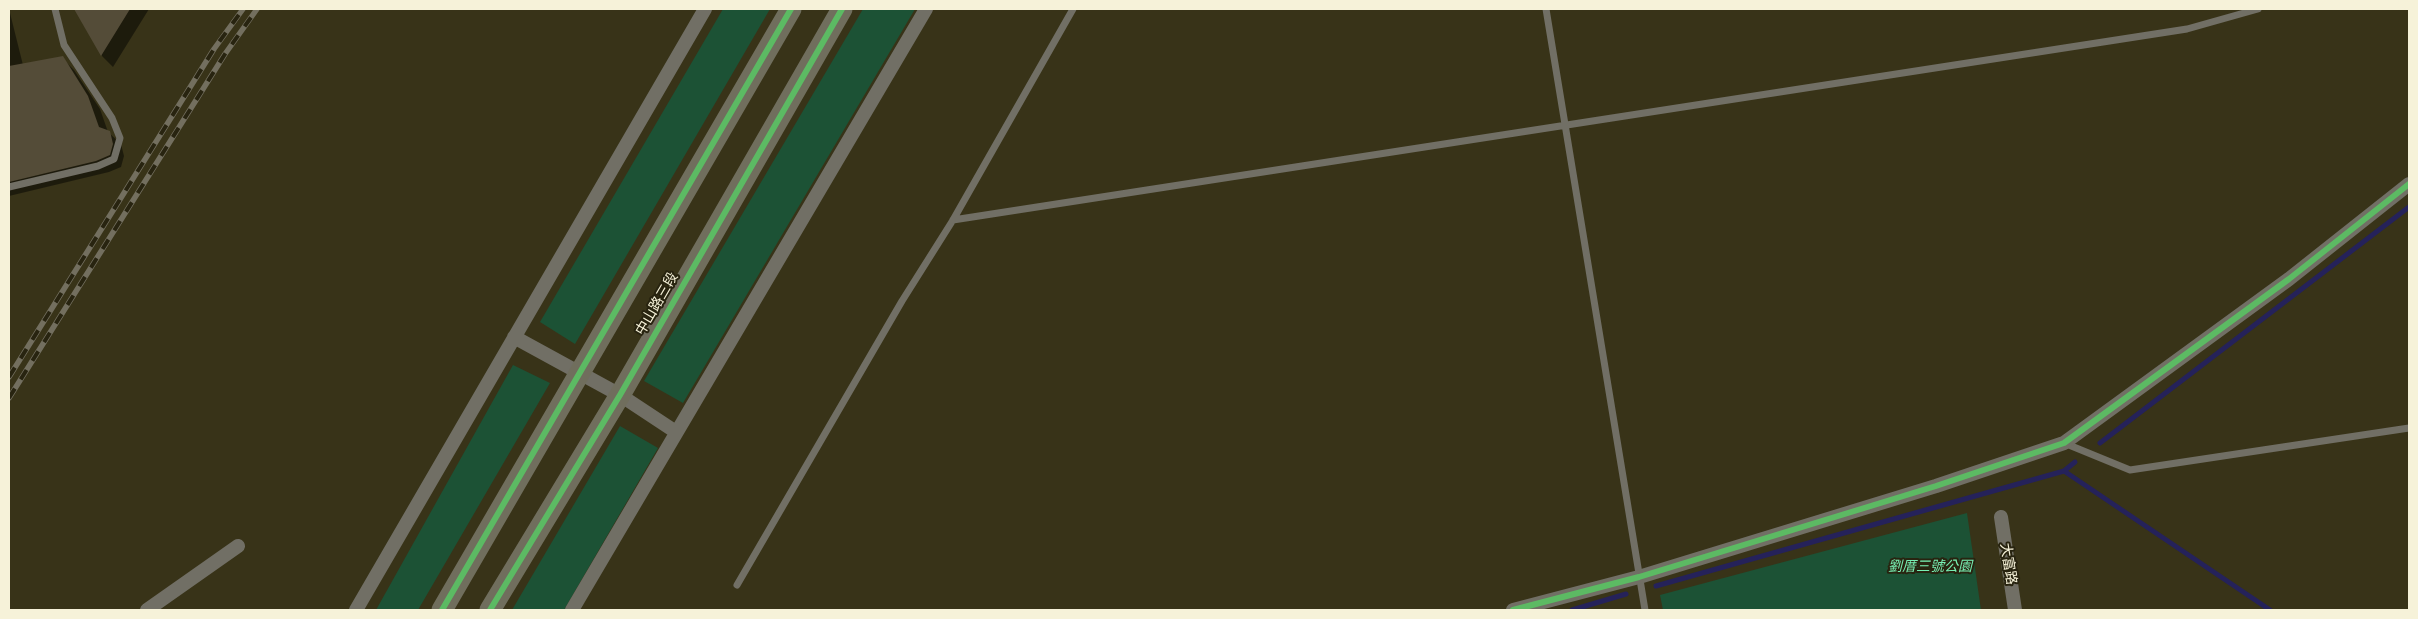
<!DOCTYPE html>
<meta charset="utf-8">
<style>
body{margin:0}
#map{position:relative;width:2418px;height:619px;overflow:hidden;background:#383318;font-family:Bitter,serif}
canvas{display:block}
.frame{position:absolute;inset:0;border:10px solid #f6f2d9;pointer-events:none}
</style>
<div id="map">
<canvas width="2418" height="619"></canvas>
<div class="frame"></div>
</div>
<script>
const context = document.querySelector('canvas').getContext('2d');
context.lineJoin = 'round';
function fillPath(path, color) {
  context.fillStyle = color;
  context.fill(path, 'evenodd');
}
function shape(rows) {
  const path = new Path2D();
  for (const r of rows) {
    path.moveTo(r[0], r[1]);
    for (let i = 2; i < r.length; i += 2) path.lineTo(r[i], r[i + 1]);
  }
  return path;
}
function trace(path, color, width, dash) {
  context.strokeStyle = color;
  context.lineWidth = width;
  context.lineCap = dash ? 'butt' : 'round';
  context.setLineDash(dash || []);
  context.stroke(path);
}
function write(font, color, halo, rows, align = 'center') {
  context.font = font + ' Bitter,"Noto Sans TC",serif';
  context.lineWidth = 4;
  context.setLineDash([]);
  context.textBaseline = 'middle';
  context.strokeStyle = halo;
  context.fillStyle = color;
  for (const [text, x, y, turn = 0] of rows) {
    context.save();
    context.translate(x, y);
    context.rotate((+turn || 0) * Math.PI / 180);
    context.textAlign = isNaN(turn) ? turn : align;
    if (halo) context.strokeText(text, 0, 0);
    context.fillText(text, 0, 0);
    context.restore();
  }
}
fillPath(shape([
 [723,9,770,9,575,344,540,322],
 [863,9,915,9,683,403,644,381],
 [513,365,550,383,418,610,376,610],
 [620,426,658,448,564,610,512,610],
 [1967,513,1981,610,1663,610,1660,595]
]), '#1c5235');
fillPath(shape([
 [9,9,23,65,62,58,74,70,100,109,108,132,121,144,124,156,121,167,109,172,9,196],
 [76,9,149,9,113,67,102,56]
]), '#0007');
trace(shape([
 [2100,443,2409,207],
 [2064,471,2270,610],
 [1656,586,2064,471,2075,462],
 [1572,610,1626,594]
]), '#25225a', 5);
fillPath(shape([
 [74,9,130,9,101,56],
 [63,56,88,96,99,127,110,131,113,144,110,155,96,161,9,182,9,66]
]), '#544c38');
trace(shape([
 [1546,9,1645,610],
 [9,187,98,166,114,159,120,138,112,118,64,45,55,9],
 [953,220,2187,29,2258,9],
 [2064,443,2130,470,2409,428],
 [737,585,902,301,953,220,1073,9]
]), '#716f65', 7);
trace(shape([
 [514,337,620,395,676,432],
 [2001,517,2015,610],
 [147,610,238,546],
 [356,610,705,9],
 [572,610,926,9],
 [1513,610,1639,577,1936,486,2064,443,2289,279,2409,184]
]), '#716f65', 14);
trace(shape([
 [442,610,791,9],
 [490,610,620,395,842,9]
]), '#706e5d', 21);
const rail = shape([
 [9,377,214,49,243,9],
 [9,398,225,54,257,9]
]);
trace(rail, '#736f5f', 5.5);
trace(rail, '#282410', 4, [11]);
trace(shape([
 [442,610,791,9],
 [490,610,620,395,842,9],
 [1513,610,1639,577,1936,486,2064,443,2289,279,2409,184]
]), '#5cba63', 6);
write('14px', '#f6f2d9', '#282410', [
 ["中山路三段",657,304,-60],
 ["大富路",2008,564,81]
]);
write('italic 14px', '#78f0b4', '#282410', [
 ["劉厝三號公園",1930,567]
]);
</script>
